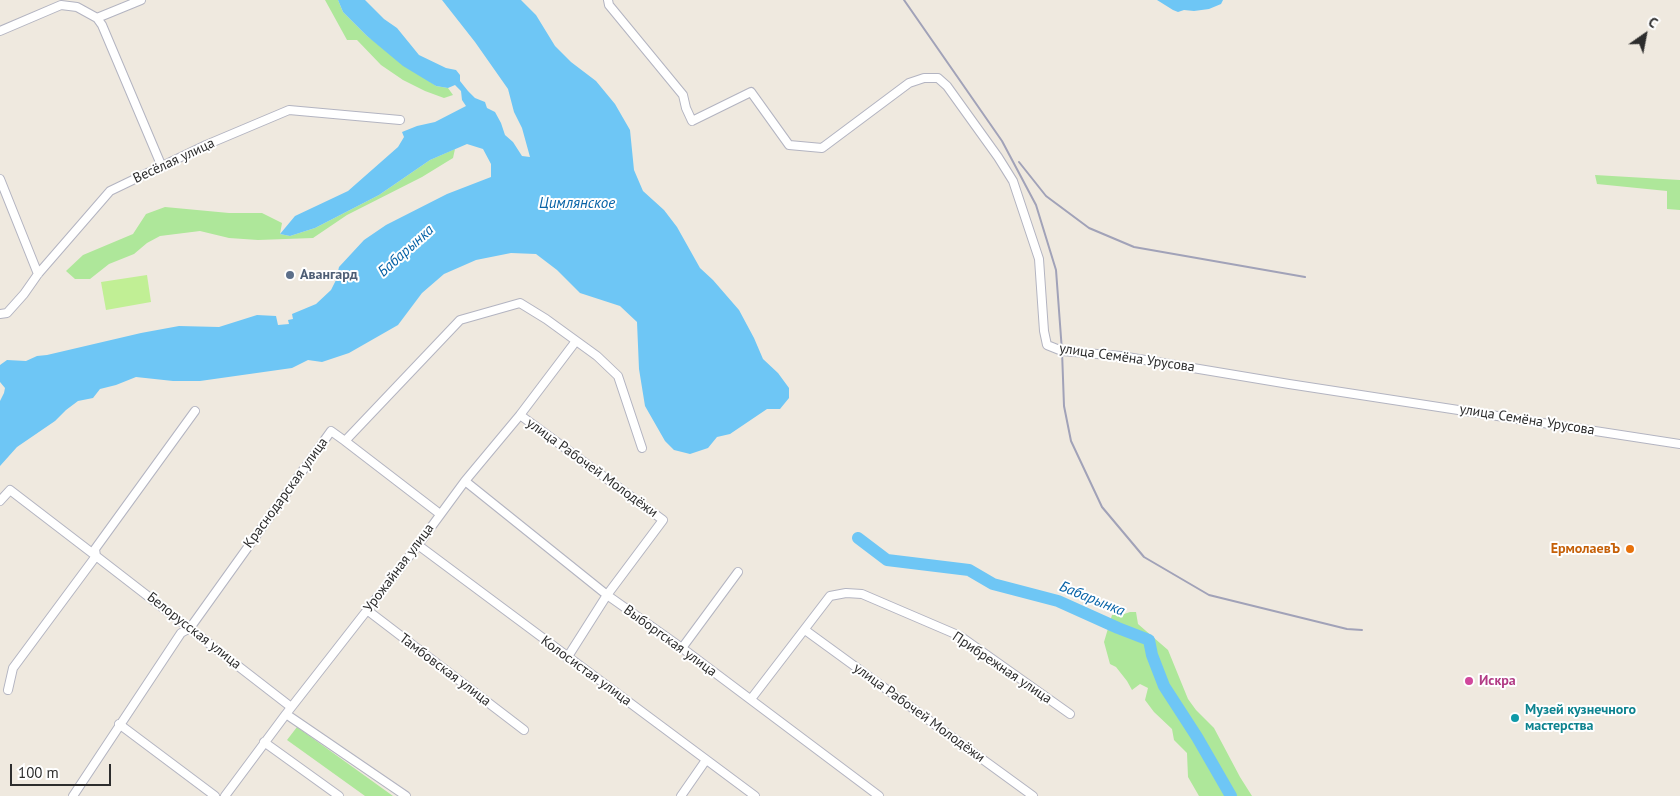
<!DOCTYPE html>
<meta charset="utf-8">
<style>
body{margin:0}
#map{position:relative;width:1680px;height:796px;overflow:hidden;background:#efe9df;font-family:"PT Sans",sans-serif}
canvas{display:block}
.north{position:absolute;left:1620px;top:10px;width:50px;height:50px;-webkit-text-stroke:4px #fff;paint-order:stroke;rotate:33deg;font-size:14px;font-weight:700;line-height:20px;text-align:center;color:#2d2d2d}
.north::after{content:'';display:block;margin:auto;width:18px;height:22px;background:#2d2d2d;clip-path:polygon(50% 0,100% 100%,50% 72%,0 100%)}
.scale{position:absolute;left:10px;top:764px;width:101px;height:22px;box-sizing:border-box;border:2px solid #2d2d2d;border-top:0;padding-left:6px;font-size:15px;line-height:18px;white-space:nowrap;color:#2d2d2d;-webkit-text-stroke:4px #fff;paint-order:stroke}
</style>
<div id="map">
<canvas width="1680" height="796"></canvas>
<div class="north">С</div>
<div class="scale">100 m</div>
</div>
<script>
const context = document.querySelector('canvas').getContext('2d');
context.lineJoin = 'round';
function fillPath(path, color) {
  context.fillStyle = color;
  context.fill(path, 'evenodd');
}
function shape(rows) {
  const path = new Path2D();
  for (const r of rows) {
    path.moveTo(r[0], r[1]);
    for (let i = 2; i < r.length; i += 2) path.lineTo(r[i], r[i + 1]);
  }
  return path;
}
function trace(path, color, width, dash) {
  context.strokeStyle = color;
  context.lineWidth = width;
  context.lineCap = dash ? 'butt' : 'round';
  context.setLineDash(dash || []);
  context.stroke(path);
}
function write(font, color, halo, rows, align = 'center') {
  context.font = font + ' "PT Sans",sans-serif';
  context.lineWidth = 4;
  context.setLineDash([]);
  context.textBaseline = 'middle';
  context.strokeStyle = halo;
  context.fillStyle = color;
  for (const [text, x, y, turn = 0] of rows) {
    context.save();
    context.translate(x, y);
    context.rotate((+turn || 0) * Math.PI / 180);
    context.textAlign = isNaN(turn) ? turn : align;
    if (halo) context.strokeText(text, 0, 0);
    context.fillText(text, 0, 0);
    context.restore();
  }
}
fillPath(shape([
 [325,0,338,0,343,12,367,36,436,86,448,88,453,95,444,98,425,91,403,80,381,65,357,40,347,40],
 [455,149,453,158,422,177,347,215,313,238,258,240,229,238,200,231,160,236,147,243,134,254,109,264,90,279,75,279,66,271,83,255,133,234,146,214,165,207,229,213,262,213,282,223,280,234,290,236,315,228,379,195,430,160],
 [1595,175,1680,180,1680,210,1667,209,1667,191,1597,184],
 [1130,612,1136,612,1138,624,1168,650,1188,699,1196,710,1214,728,1240,777,1252,796,1199,796,1188,777,1187,753,1174,740,1172,729,1154,712,1145,700,1148,688,1140,684,1132,690,1127,681,1116,667,1110,664,1104,642,1112,615,1121,615],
 [297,727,393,796,365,796,287,740]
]), '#aee79a');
fillPath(shape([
 [147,275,151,302,106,310,101,282]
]), '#c1ef95');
fillPath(shape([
 [338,0,365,0,384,19,397,28,419,55,446,68,456,70,460,75,460,81,468,91,475,98,485,102,487,108,495,112,501,123,505,135,513,142,522,156,530,157,522,128,514,112,508,89,475,42,442,0,521,0,536,15,555,46,571,62,596,81,615,104,630,130,634,170,643,191,664,210,677,227,700,268,713,280,739,310,754,338,763,359,778,373,789,388,789,398,780,409,767,409,730,434,717,437,708,448,690,454,674,450,665,441,645,406,639,369,637,322,620,306,580,293,557,270,536,254,511,253,476,260,444,274,422,293,398,325,349,353,322,362,308,360,292,368,200,381,173,381,136,377,116,385,100,389,93,398,78,401,66,410,55,421,17,447,0,466,0,401,4,393,5,388,0,382,0,365,7,360,26,361,37,356,47,355,141,333,179,326,219,327,257,315,276,316,278,325,289,324,288,320,293,319,292,314,316,304,331,290,336,280,339,267,364,240,386,225,447,194,491,177,491,164,483,149,467,144,430,160,379,195,315,228,290,236,280,234,295,216,348,191,398,147,404,137,402,132,417,126,435,122,466,106,462,100,461,91,455,85,448,88,436,86,403,66,367,36,343,12],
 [1157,0,1223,0,1221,4,1209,9,1194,11,1184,10,1178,12,1173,10]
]), '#6ec6f5');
trace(shape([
 [858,538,887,560,969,570,993,584,1058,601,1118,628,1149,640,1152,655,1164,686,1197,737,1231,796]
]), '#6ec6f5', 12);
const minor = shape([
 [608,0,609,5,683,95,686,108,692,121,751,92,789,145,822,148,909,83,924,78,938,78,947,86,998,157,1013,181,1039,259,1044,331,1047,345,1062,351,1121,356,1289,384,1680,444],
 [97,18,102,25,162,167],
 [0,31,61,5,77,7,97,18,141,0],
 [0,179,38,274],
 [0,314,7,313,24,294,38,274,110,191,137,178,206,145,289,110,400,120],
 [520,415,663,520,607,595,567,658],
 [345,441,440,514],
 [465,481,607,595,682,648,879,796],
 [0,501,10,490,96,556],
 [418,545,755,796],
 [96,556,95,549,195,411],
 [367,610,524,730],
 [805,630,1033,796],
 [682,648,738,572],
 [8,690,13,668,96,556,291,707],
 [751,699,830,596,846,593,862,594,960,636,1070,714],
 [286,714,406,796],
 [119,724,215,796],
 [264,742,339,796],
 [73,796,181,633,190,628,331,431,345,441,460,320,520,303,546,319,597,356,618,376,642,448],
 [225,796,286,714,418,545,465,481,520,415,576,341],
 [681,796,706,760]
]);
trace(minor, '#b3b4c1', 10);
trace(minor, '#fff', 8);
trace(shape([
 [904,0,1002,141,1036,205,1056,270,1062,351,1064,406,1071,441,1102,507,1144,557,1209,595,1347,629,1362,630],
 [1019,162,1046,196,1089,228,1134,247,1305,277]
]), '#a1a2b8', 2);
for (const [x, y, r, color] of [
 [290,275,5,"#5c6f8a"],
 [1630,549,5,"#e8710a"],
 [1469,681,5,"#d1479c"],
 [1515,718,5,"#0f9aa8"]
]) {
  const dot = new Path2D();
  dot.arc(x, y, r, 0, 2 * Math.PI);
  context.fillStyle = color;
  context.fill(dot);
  trace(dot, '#fff', 2);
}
write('14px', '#2d2d2d', '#fff', [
 ["Весёлая улица",174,161,-25],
 ["улица Семёна Урусова",1127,358,8],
 ["улица Семёна Урусова",1527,420,9],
 ["улица Рабочей Молодёжи",592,468,36],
 ["Краснодарская улица",286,493,-54],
 ["Урожайная улица",399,568,-53],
 ["Белорусская улица",194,631,38],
 ["Выборгская улица",670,641,36],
 ["Прибрежная улица",1002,668,34],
 ["Тамбовская улица",445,670,37],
 ["Колосистая улица",586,671,36],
 ["улица Рабочей Молодёжи",919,713,36]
]);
write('bold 14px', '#4e5e75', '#fff', [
 ["Авангард",300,275]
], 'left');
write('bold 14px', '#c56008', '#fff', [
 ["ЕрмолаевЪ",1620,549]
], 'right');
write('bold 14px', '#b23c85', '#fff', [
 ["Искра",1479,681]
], 'left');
write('bold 14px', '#0d838f', '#fff', [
 ["Музей кузнечного",1525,710],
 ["мастерства",1525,726]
], 'left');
write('italic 15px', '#0763a7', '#fff', [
 ["Цимлянское",577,204],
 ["Бабарынка",406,251,-42],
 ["Бабарынка",1092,599,22]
]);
</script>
